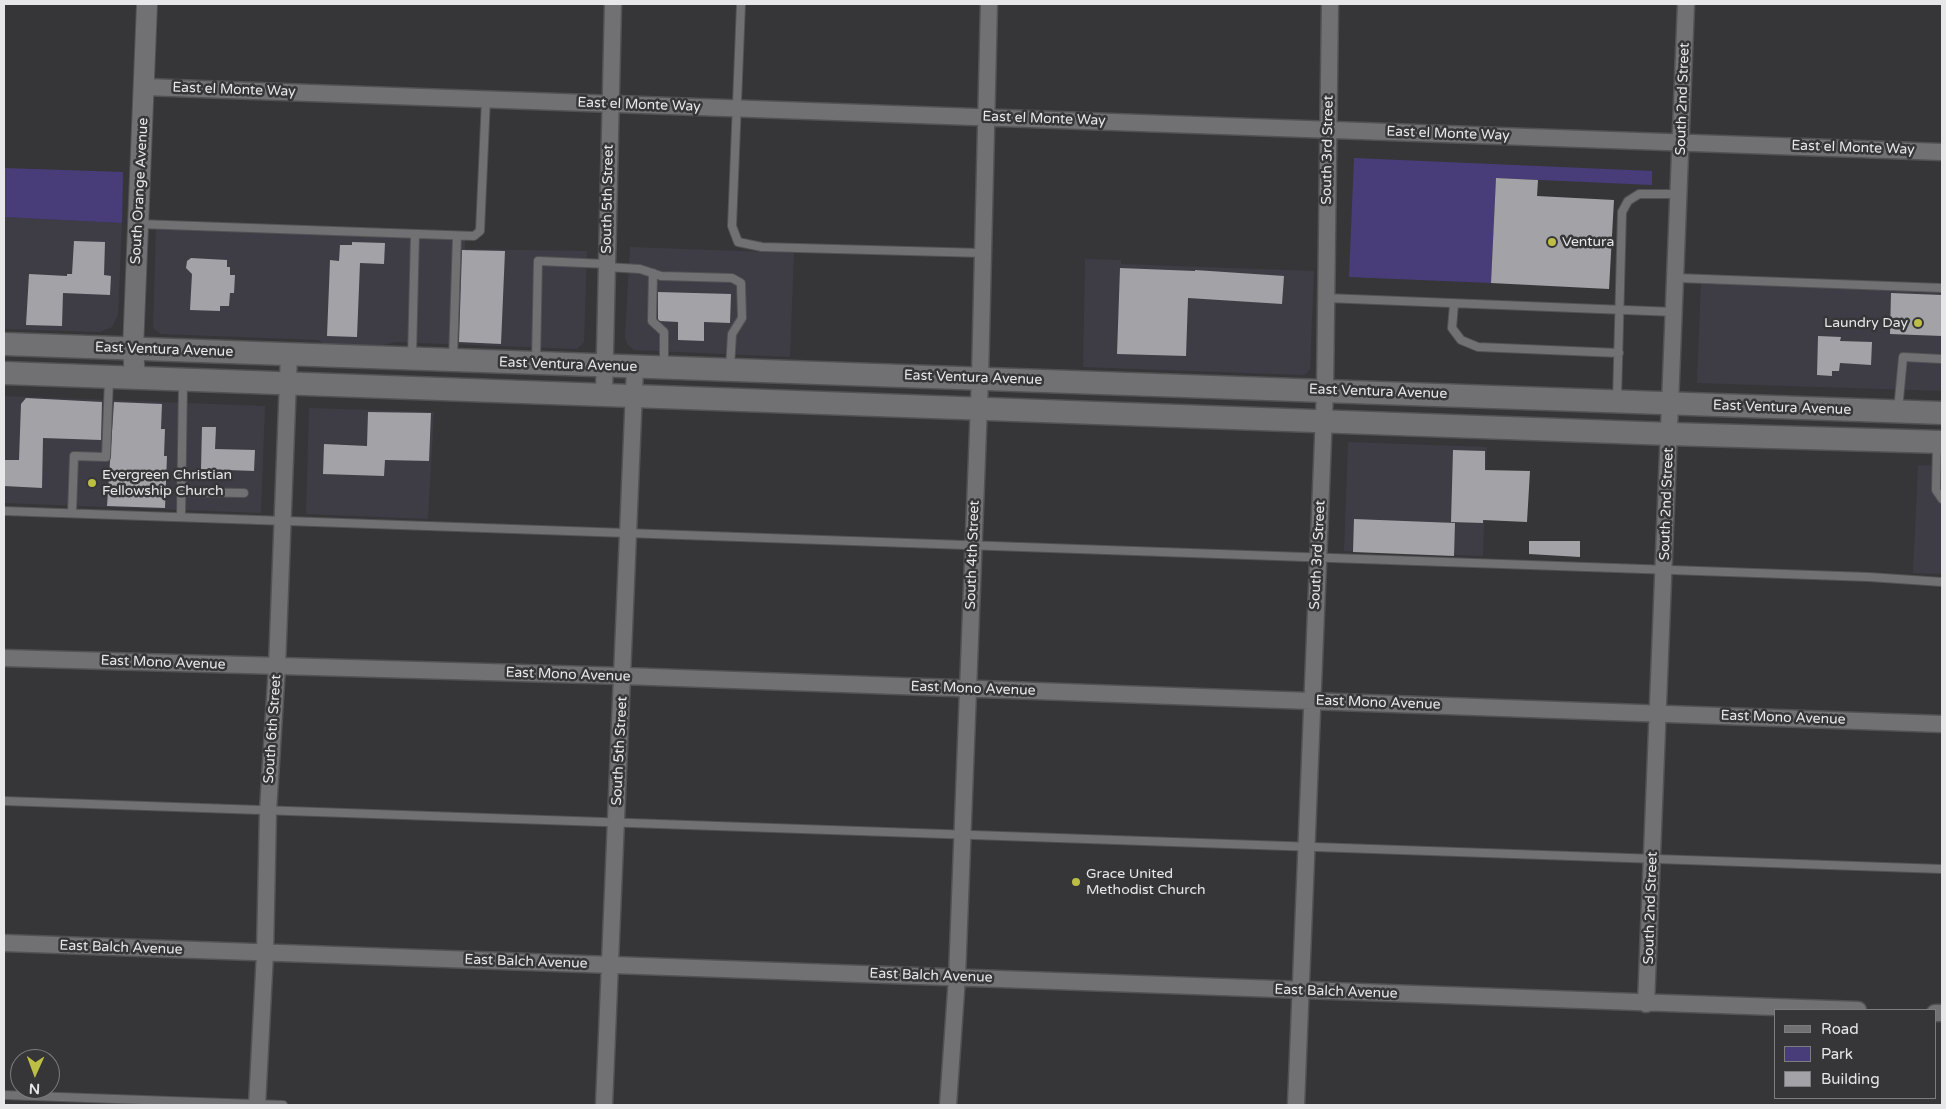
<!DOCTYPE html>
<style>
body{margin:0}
#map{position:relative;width:1946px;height:1109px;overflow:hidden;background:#363639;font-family:"Varela Round",sans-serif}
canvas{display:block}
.frame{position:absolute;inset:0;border:5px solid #e7e7e9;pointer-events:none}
.legend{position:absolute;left:1774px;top:1009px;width:162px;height:90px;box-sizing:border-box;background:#363639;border:1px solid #7d7d7f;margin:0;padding:6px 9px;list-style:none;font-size:15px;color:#e7e7e9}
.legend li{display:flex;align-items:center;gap:10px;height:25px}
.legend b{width:25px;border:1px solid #7d7d7f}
.north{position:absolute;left:10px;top:1049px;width:50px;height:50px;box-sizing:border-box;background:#363639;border:1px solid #7d7d7f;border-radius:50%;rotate:182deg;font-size:14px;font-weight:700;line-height:20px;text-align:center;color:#e7e7e9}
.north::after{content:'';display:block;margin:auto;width:18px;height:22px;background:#bcbf44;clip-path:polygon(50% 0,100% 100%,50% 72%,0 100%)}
</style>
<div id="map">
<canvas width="1946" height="1109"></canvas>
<div class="frame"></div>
<ul class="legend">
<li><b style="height:6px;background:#717174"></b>Road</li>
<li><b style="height:14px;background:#493d79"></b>Park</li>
<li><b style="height:14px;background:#a3a2a6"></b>Building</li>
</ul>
<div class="north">N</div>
</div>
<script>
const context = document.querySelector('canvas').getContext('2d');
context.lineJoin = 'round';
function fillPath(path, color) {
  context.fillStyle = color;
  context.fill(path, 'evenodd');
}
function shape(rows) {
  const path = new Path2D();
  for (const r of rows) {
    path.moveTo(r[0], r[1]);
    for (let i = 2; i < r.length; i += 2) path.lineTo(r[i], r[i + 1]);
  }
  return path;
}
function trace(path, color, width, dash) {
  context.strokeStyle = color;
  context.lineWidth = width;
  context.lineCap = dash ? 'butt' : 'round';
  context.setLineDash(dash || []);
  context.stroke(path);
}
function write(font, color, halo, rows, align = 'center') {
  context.font = font + ' "Varela Round",sans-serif';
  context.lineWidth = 5;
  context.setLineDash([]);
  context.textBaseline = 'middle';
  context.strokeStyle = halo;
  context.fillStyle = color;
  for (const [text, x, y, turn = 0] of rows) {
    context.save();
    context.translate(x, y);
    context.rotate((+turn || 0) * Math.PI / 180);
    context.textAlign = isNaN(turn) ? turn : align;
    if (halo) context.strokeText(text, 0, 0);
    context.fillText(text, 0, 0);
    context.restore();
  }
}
fillPath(shape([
 [4,217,122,223,118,315,112,327,100,332,4,329],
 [156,228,465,239,465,249,587,251,584,342,577,349,395,342,374,348,327,345,318,340,161,334,153,328],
 [630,247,794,253,790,357,634,350,627,344,625,338],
 [1085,259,1121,260,1121,264,1314,271,1310,369,1306,374,1302,375,1083,367],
 [1701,283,1942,292,1942,391,1697,383],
 [4,396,265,406,261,513,4,503],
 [309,408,434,412,428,519,306,514],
 [1348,442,1487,447,1483,556,1344,551],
 [1918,465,1942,466,1942,574,1913,573]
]), '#3e3d46');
fillPath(shape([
 [1354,158,1652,171,1652,185,1496,178,1491,283,1349,277],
 [4,168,123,172,122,223,4,217]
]), '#493d79');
fillPath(shape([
 [1496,178,1538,180,1537,196,1614,200,1609,289,1491,283],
 [74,241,105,242,104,275,111,276,110,295,63,293,62,326,26,325,29,274,67,276,67,274,72,274],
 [352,242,385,243,384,264,360,263,357,337,327,336,330,260,339,261,340,245,352,245],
 [462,250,505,251,501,344,459,342],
 [191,258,227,260,227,267,230,267,230,275,235,275,234,293,230,293,229,306,220,306,220,311,190,310,192,274,186,268,187,261],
 [1120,268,1195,271,1195,270,1284,276,1282,304,1188,298,1186,356,1117,354],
 [658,292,731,294,730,323,704,322,704,341,678,340,678,322,660,321,658,319],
 [1891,293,1942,295,1942,336,1890,334],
 [1818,336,1841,337,1840,341,1872,342,1871,365,1840,363,1839,371,1832,371,1832,376,1817,375],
 [26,398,102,402,101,440,43,438,42,488,4,486,4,460,19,460,21,404],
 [114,402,162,404,161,429,165,429,164,456,167,456,165,508,107,506],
 [368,412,431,413,429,461,385,460,384,476,323,474,324,444,367,446],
 [202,427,216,427,215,449,255,450,254,471,201,469],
 [1453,450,1485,451,1485,470,1530,471,1527,522,1483,520,1483,523,1451,522],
 [1354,519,1455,523,1454,556,1353,552],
 [1529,541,1580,541,1580,557,1529,554]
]), '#a3a2a6');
const service = shape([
 [741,4,732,226,738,242,762,247,982,253],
 [139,224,474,236,480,231,486,99],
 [607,267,640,269,661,276,732,278,741,283,742,318,732,334,730,368],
 [653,273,652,321,664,332,664,366],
 [1677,278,1942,288],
 [1326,298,1675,312],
 [1454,304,1452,328,1461,340,1478,347,1619,353],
 [412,356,415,234],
 [453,358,457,236],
 [536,360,538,261,607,264],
 [1617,400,1622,212,1628,201,1639,194,1679,194],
 [1898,410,1903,357,1942,359],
 [1937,443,1936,490,1942,499],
 [181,492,244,493],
 [4,511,1869,577,1942,582],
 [72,513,74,456,106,457,109,379],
 [181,517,183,382],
 [4,801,1942,869],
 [4,1095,283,1105]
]);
const minor = shape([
 [145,87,1942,152],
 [604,395,613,4],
 [4,658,624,676,1942,724],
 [4,943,1858,1010],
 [1646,1004,1686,4],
 [1935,1013,1942,1013],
 [257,1105,265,953,268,811,277,666,289,354],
 [604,1105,635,367],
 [948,1105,957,977,980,378,989,4],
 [1296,1105,1325,390,1330,4]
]);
const tertiary = shape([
 [135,378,133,349,147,4]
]);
const secondary = shape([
 [4,344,1942,413],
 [4,373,1670,434,1942,442]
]);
trace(service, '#525254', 10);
trace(minor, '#525254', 19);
trace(tertiary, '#525254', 22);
trace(secondary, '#525254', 25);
trace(service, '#717174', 8);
trace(minor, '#717174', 16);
trace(tertiary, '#717174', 20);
trace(secondary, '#717174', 22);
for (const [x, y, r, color] of [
 [1552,242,5,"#bcbf44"],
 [1918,323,5,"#bcbf44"],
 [92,483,5,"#bcbf44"],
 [1076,882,5,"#bcbf44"]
]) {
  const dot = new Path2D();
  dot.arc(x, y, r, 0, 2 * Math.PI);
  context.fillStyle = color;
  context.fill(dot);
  trace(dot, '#363639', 2);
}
write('14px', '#e7e7e9', '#363639', [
 ["East el Monte Way",234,90,2],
 ["South 2nd Street",1683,99,-88],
 ["East el Monte Way",639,105,2],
 ["East el Monte Way",1044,119,2],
 ["East el Monte Way",1448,134,2],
 ["East el Monte Way",1853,148,2],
 ["South 3rd Street",1328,150,-89],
 ["South Orange Avenue",140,191,-87],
 ["South 5th Street",608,199,-89],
 ["East Ventura Avenue",164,350,2],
 ["East Ventura Avenue",568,365,2],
 ["East Ventura Avenue",973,378,2],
 ["East Ventura Avenue",1378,392,2],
 ["East Ventura Avenue",1782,408,2],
 ["South 2nd Street",1667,504,-88],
 ["South 4th Street",973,555,-88],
 ["South 3rd Street",1318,555,-87],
 ["East Mono Avenue",163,663,2],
 ["East Mono Avenue",568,675,2],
 ["East Mono Avenue",973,689,2],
 ["East Mono Avenue",1378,703,2],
 ["East Mono Avenue",1783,718,2],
 ["South 6th Street",273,729,-86],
 ["South 5th Street",620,751,-87],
 ["South 2nd Street",1651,908,-88],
 ["East Balch Avenue",121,948,2],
 ["East Balch Avenue",526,962,2],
 ["East Balch Avenue",931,976,2],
 ["East Balch Avenue",1336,992,2]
]);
write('14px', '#e7e7e9', '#363639', [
 ["Ventura",1562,242],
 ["Laundry Day",1908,323,"right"],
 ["Evergreen Christian",102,475],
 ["Fellowship Church",102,491],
 ["Grace United",1086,874],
 ["Methodist Church",1086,890]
], 'left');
</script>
